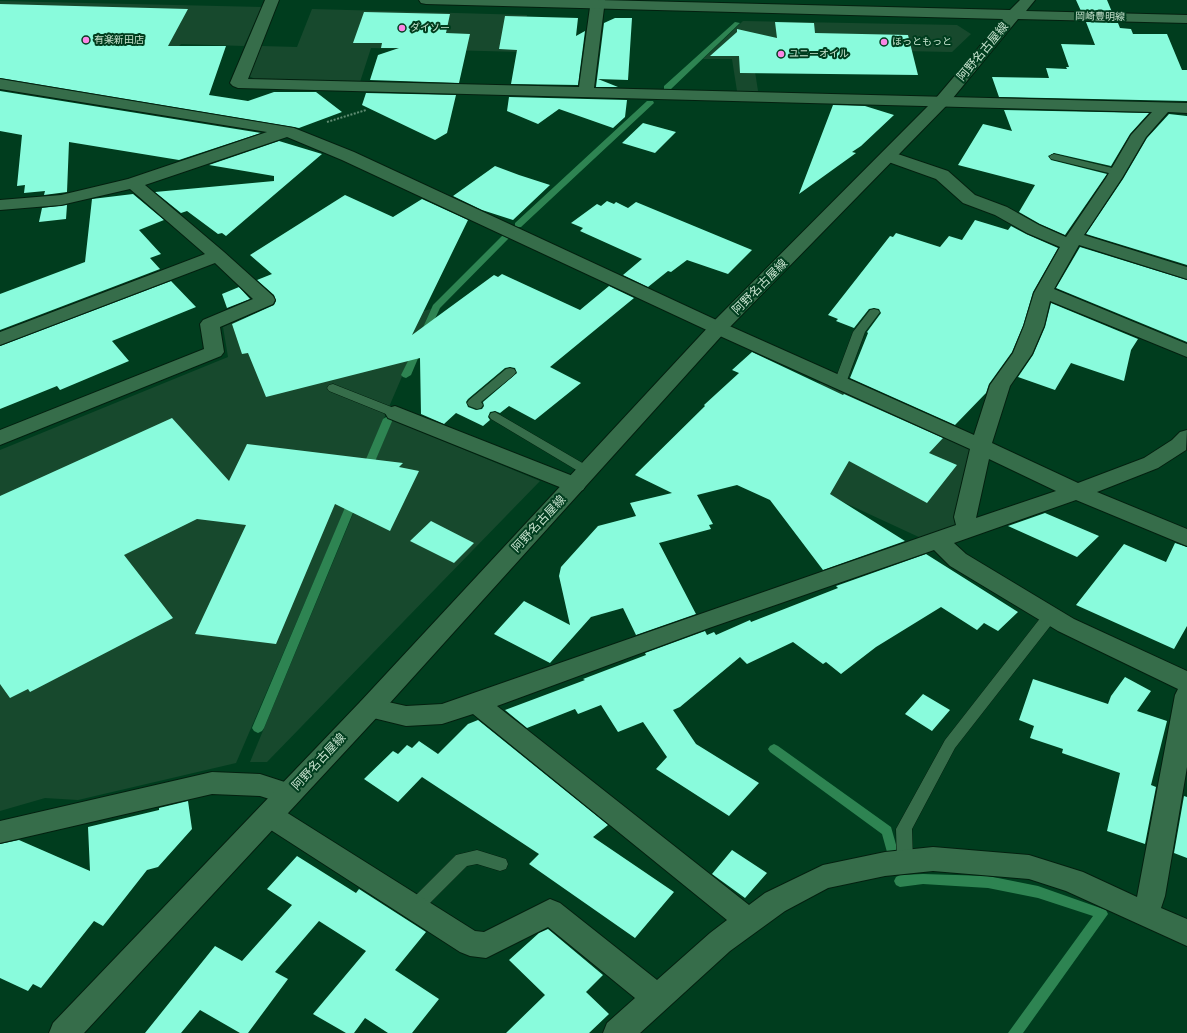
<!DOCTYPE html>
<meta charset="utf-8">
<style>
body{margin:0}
canvas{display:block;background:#003d1e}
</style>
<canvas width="1187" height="1033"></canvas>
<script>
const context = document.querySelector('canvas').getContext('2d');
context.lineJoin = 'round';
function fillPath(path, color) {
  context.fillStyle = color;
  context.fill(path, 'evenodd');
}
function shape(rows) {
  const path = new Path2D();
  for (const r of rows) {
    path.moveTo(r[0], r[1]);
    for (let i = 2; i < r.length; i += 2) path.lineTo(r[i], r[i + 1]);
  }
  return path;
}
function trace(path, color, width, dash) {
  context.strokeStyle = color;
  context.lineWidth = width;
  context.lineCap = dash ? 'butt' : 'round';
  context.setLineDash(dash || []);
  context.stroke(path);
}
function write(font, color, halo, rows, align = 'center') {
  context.font = font + ' "PT Sans","Noto Sans JP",sans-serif';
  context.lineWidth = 4;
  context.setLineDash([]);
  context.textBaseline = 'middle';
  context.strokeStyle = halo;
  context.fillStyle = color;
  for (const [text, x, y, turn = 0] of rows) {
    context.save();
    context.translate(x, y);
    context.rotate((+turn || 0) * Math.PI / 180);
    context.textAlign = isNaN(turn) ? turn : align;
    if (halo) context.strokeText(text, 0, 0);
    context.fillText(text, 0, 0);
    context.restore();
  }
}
fillPath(shape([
 [0,1,262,7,244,46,181,44,127,100,0,79],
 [312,9,527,15,521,52,371,48,360,82,255,79,249,76,261,46,297,47],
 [743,21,957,25,971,34,952,52,854,50,753,59,758,91,737,91,732,59,703,59],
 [288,300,309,340,431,309,236,763,78,800,45,798,0,811,0,450,228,357,223,327],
 [822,381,973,450,959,524,921,538,748,458],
 [392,420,540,481,267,762,250,762]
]), '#17492d');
fillPath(shape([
 [735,22,740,23,670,90,664,90,664,86,735,22],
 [647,101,653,101,654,103,521,227,515,227,515,223,647,101],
 [503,235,506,235,510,237,440,308,427,336,421,336,420,334,433,305,503,235],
 [418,346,422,349,411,375,406,378,403,377,401,375,414,349,418,346],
 [388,416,393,419,371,471,369,473,363,473,361,471,383,419,388,416],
 [354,495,359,498,264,728,262,731,258,733,254,731,252,728,349,498,354,495],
 [774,744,778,746,891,827,897,848,895,852,891,853,887,852,882,834,770,752,768,749,770,746,774,744],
 [923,874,988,876,1038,886,1106,910,1108,914,1023,1033,1008,1033,1093,916,1038,898,988,888,923,884,900,887,896,885,894,881,896,877,900,875,923,874]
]), '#2e8452');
fillPath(shape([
 [1076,0,1107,0,1112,12,1081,11],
 [0,4,188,9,168,46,226,46,209,95,248,101,274,92,316,92,342,112,299,128,0,78],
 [364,12,450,14,446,33,470,34,459,83,370,80,378,55,399,48,381,48,382,43,353,43],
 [505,16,578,18,576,36,585,31,578,85,511,84,517,50,499,49],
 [615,18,632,18,628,80,598,79,618,87,596,87,604,23],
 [775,22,814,23,815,33,908,35,918,75,740,73,739,56,710,56,737,32,737,29,777,38],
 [1086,22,1118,23,1120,28,1131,29,1133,34,1167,34,1182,70,1187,70,1187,101,999,97,992,77,1049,78,1046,68,1067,69,1066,67,1069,67,1061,44,1095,45],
 [0,91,261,133,179,160,69,142,67,192,44,195,45,191,24,193,25,185,17,186,22,135,0,131],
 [366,93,456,95,447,133,435,140,362,105],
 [509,97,627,100,625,117,613,128,559,109,538,124,507,111],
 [833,105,865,106,894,115,861,146,852,152,856,153,799,194],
 [1004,110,1149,113,1130,134,1111,166,1054,153,1048,156,1051,160,1107,174,1065,235,1040,224,1019,212,1035,185,958,165,983,124,1012,131],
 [1169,114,1187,116,1187,265,1086,234,1123,179,1147,138],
 [643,123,676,132,655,153,622,143],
 [279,141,322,154,226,236,222,233,218,234,187,211,181,213,155,192,274,181,274,176,209,165],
 [495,166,519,175,550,185,513,220,482,210,453,196],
 [133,194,164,220,139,230,161,254,150,258,160,269,0,330,0,294,85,262,92,199],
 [345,195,393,217,422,199,468,220,412,335,494,275,498,277,502,274,580,310,609,286,634,298,550,367,581,383,535,420,509,406,500,413,495,411,490,412,488,417,490,420,483,426,456,413,444,424,421,414,420,358,266,397,248,353,242,354,232,324,274,305,276,301,274,295,257,280,272,274,250,255],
 [510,367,515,368,517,373,483,402,484,406,482,409,476,410,468,407,466,402,468,399,505,368],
 [607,201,614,204,616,202,628,208,636,202,752,250,728,274,687,260,671,272,668,271,648,287,623,275,642,259,580,231,583,228,571,223,597,204,601,206],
 [67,205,66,219,39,222,42,208],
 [975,220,1008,230,1011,226,1026,234,1058,248,1033,292,1023,326,1012,352,989,384,986,393,955,425,850,378,868,333,867,332,881,313,879,309,874,308,869,309,854,328,836,321,838,319,828,315,890,236,893,237,896,233,940,247,949,236,962,240],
 [1080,247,1187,280,1187,342,1056,288],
 [171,281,196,307,112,341,129,361,60,390,57,386,0,409,0,346],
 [239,287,250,299,227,308,222,294],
 [1051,303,1138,339,1131,350,1124,381,1071,363,1055,390,1018,377,1033,355,1045,327],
 [752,352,843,395,844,394,943,438,929,453,957,465,927,503,849,461,830,494,905,541,823,570,770,500,737,485,697,495,713,524,709,525,711,529,659,543,696,614,636,635,623,608,591,617,550,663,494,634,524,601,570,625,559,576,561,567,598,526,636,516,630,503,672,493,635,475,705,406,704,405,739,373,732,370],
 [172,418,229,481,247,444,403,463,399,467,419,471,390,531,335,504,276,644,195,634,246,525,197,519,124,555,173,618,30,692,28,689,10,698,0,684,0,496],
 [1045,513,1099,536,1077,557,1008,526],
 [431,521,474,543,454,563,410,541],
 [1175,543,1187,547,1187,626,1174,649,1076,605,1124,544,1166,562],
 [926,554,1018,612,998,631,984,623,977,630,941,607,876,647,841,674,826,662,823,664,793,642,747,664,740,657,680,707,673,710,696,744,759,783,729,816,656,769,667,757,643,722,618,732,601,705,578,714,575,709,527,728,505,710,585,680,583,679,646,655,645,653,705,631,707,635,714,632,716,635,750,620,751,622,838,588,836,586],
 [1125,677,1151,691,1137,711,1167,721,1151,785,1156,787,1145,844,1107,831,1120,773,1062,753,1063,749,1030,738,1034,726,1019,720,1033,679,1108,704,1111,696],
 [923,694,950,710,932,731,905,714],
 [478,720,608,825,593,837,674,892,635,938,529,864,539,854,422,777,398,802,364,779,393,751,398,754,407,745,412,748,419,741,438,754,468,724],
 [1184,796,1187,797,1187,858,1174,853],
 [188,801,192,829,158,867,147,870,103,926,94,921,41,988,33,984,28,991,0,978,0,844,19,840,90,871,88,827,159,810,159,808],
 [732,850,767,873,745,898,712,874],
 [297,856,356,893,359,889,426,932,395,970,439,999,412,1033,388,1033,365,1018,354,1033,346,1033,313,1014,366,951,319,921,275,972,288,979,248,1033,240,1033,200,1010,181,1033,145,1033,215,946,242,961,292,905,267,889],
 [548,929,603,975,586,992,609,1014,589,1033,506,1033,545,995,509,960,539,933]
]), '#89fbdc');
const lane = shape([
 [1054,154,1121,170,1122,172,1117,175,1051,159,1049,157,1051,155,1054,154],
 [874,309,878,310,880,312,865,332,846,383,844,386,840,387,836,386,834,383,853,332,870,310,874,309],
 [510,368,514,369,516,372,514,375,481,402,483,405,481,408,477,409,469,406,467,403,469,400,506,369,510,368],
 [333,384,399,410,401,413,399,416,391,416,329,391,327,388,329,385,333,384],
 [495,412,591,468,593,471,591,474,587,475,583,474,491,419,489,416,491,413,495,412],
 [1050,611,1055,612,1057,616,1055,620,955,748,912,829,913,862,911,867,905,869,899,867,897,862,896,829,945,740,1045,612,1050,611],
 [477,850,506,859,508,864,506,869,500,871,477,864,467,866,421,912,415,914,409,912,407,907,409,902,456,855,477,850]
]);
const street = shape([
 [265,0,279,0,248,79,579,87,591,0,605,0,594,88,1187,103,1187,113,1168,112,1146,137,1122,178,1084,235,1187,267,1187,279,1079,245,1054,289,1187,344,1187,357,1050,301,1044,326,1032,354,1010,386,992,443,1078,483,1144,458,1172,440,1180,432,1187,430,1186,450,1158,468,1097,492,1187,529,1187,546,1076,500,954,543,966,554,1074,619,1187,671,1187,767,1165,896,1161,908,1187,919,1187,946,1066,891,1029,879,933,871,885,876,828,888,785,911,730,951,640,1033,603,1033,607,1023,635,998,548,927,486,958,470,956,460,952,260,823,256,815,260,807,269,804,278,807,475,931,484,932,550,899,560,903,657,980,710,933,727,920,473,714,442,724,406,726,361,715,358,708,361,701,370,698,406,706,442,704,956,525,954,517,970,449,711,332,342,160,287,137,145,185,224,252,273,296,275,300,273,304,220,327,224,352,221,356,0,445,0,430,204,349,200,324,203,320,253,299,215,263,0,345,0,332,205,254,130,189,61,205,0,210,0,200,61,195,128,179,267,132,0,89,0,79,294,128,354,152,725,324,974,435,990,385,1013,353,1024,326,1034,293,1060,247,1027,233,995,215,963,203,936,179,883,160,881,156,883,152,889,151,948,171,975,195,1007,207,1039,225,1066,237,1106,178,1131,135,1152,112,238,88,233,86,230,83,265,0],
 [989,459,1056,491,976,518,989,459],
 [934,550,950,566,1058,631,1178,689,1175,695,1137,897,1083,872,1029,855,933,847,885,852,823,865,765,893,749,905,497,706,709,628,934,550],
 [395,406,583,480,586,485,583,490,575,492,567,490,388,418,385,413,388,408,395,406],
 [212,772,260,774,297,786,301,794,297,802,288,805,260,796,212,794,0,843,0,821,212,772]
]);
const secondary = shape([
 [419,0,598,0,1010,10,1020,0,1035,0,1026,11,1187,15,1187,23,1018,19,948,104,725,332,379,715,84,1033,49,1033,53,1023,361,701,711,324,936,98,1003,19,426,4,421,3,419,0]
]);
trace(lane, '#03200f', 1);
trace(street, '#03200f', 2);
trace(secondary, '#03200f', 2);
trace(shape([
 [327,122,366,110]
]), '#5f8c72', 2, [2, 1.5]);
fillPath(lane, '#366d4a');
fillPath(street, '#366d4a');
fillPath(secondary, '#366d4a');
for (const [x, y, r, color] of [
 [402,28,4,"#fb87e6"],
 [86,40,4,"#fb87e6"],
 [884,42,4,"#fb87e6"],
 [781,54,4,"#fb87e6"]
]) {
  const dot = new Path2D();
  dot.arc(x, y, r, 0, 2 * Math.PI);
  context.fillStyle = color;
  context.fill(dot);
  trace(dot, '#003d1e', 1.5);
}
write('10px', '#c6e3ce', '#003d1e', [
 ["岡崎豊明線",1100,17,1]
]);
write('10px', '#c6e3ce', '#003d1e', [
 ["ダイソー",410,28],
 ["有楽新田店",94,40],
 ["ほっともっと",892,42],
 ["ユニーオイル",789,54]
], 'left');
write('12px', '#c6e3ce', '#003d1e', [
 ["阿野名古屋線",983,52,-50],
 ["阿野名古屋線",760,287,-45],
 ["阿野名古屋線",539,524,-47],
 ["阿野名古屋線",319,762,-47]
]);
</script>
